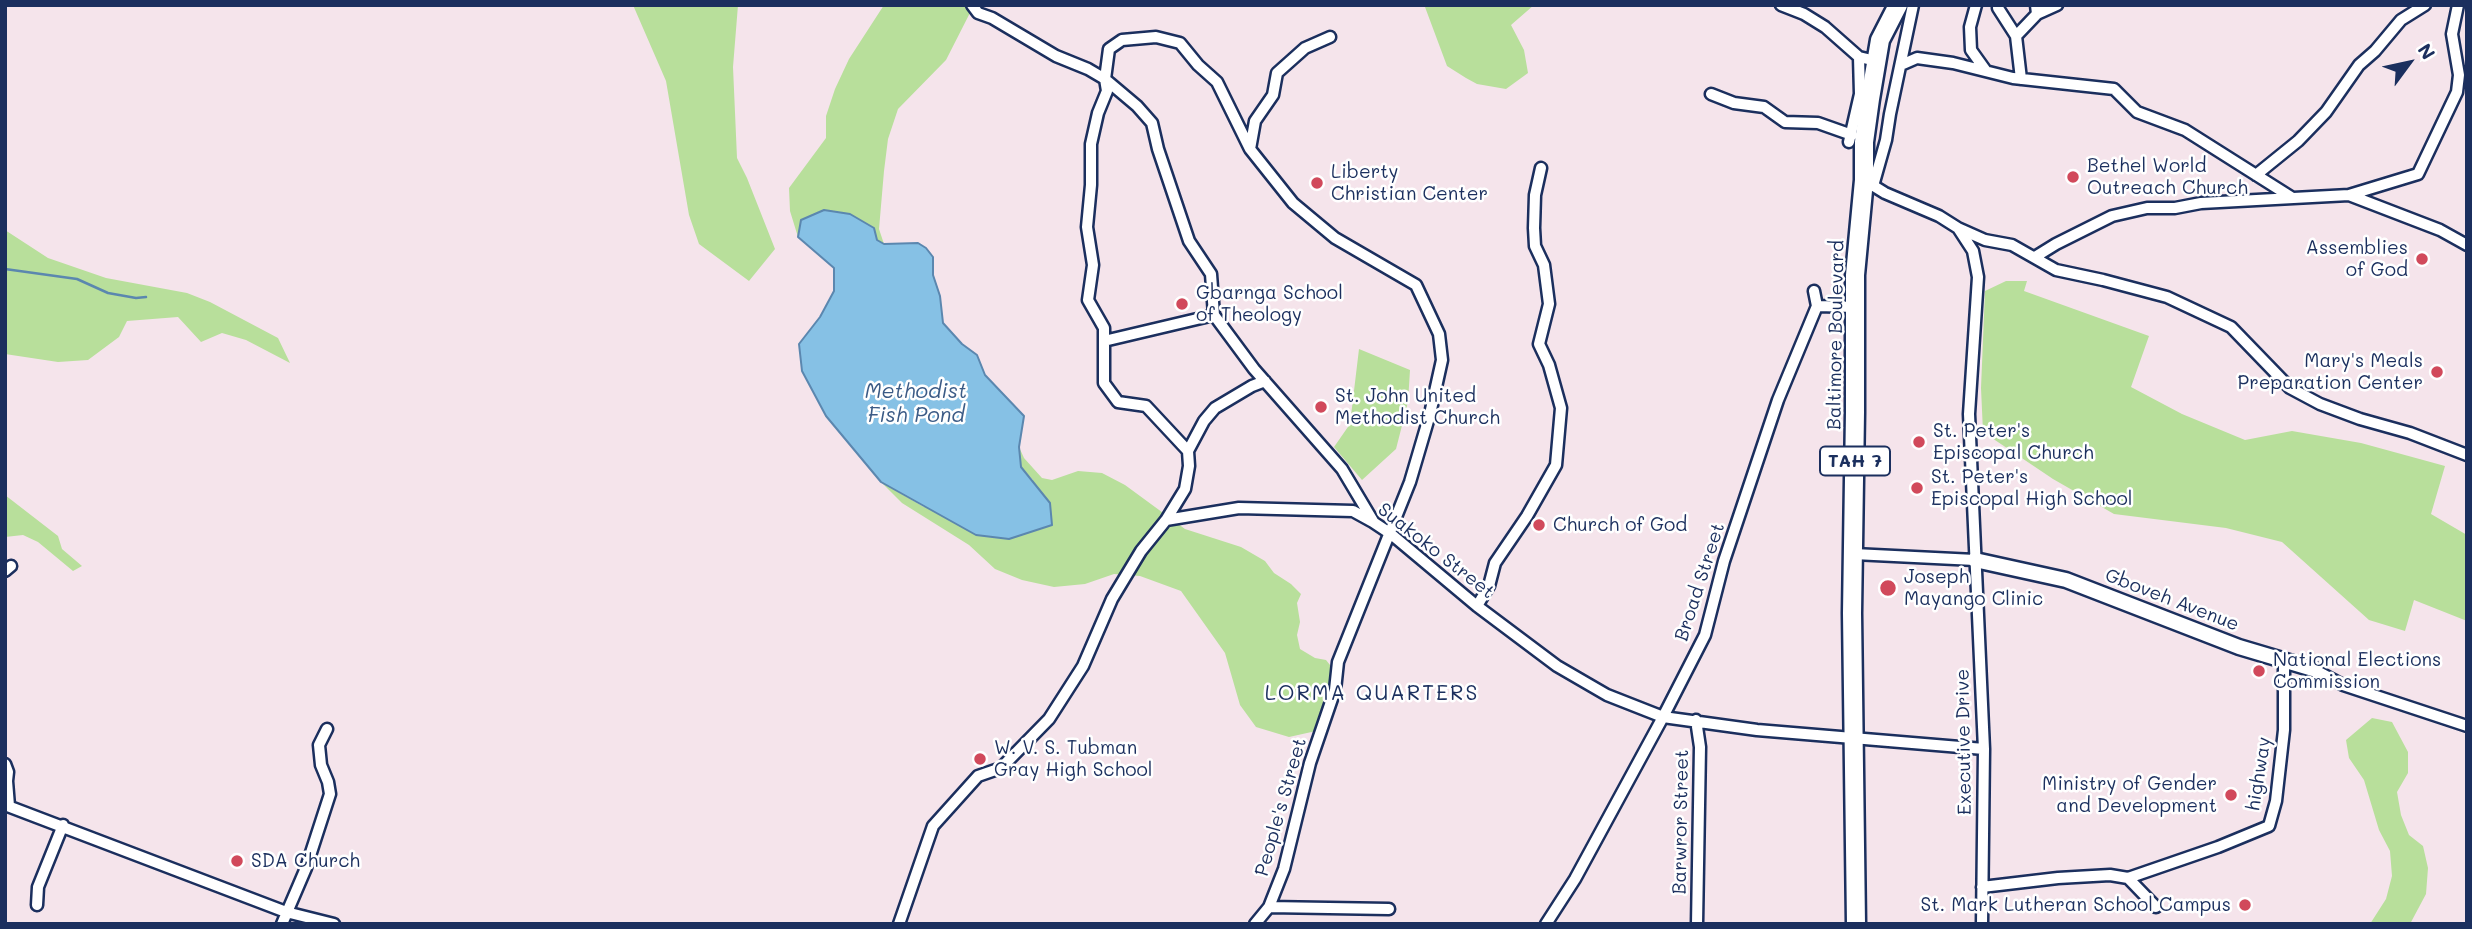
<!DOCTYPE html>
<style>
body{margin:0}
#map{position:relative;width:2472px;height:929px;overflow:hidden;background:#f5e4eb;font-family:Mali,sans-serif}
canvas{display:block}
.frame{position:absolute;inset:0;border:7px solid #1b2f5e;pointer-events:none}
.north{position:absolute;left:2374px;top:28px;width:70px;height:70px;-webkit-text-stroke:5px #fff;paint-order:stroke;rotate:57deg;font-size:19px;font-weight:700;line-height:28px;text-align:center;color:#1b2f5e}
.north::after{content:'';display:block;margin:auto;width:24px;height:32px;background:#1b2f5e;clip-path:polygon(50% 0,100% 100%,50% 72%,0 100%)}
</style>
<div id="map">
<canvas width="2472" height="929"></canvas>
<div class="frame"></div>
<div class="north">N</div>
</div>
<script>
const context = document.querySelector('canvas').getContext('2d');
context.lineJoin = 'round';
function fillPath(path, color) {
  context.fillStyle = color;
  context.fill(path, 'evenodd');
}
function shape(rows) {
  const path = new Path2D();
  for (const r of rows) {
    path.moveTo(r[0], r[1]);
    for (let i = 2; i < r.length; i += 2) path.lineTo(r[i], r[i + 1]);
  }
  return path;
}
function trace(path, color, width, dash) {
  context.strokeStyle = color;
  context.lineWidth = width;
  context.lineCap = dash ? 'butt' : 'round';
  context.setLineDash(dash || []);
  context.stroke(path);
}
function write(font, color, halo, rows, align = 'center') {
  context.font = font + ' Mali,sans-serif';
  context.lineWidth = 5;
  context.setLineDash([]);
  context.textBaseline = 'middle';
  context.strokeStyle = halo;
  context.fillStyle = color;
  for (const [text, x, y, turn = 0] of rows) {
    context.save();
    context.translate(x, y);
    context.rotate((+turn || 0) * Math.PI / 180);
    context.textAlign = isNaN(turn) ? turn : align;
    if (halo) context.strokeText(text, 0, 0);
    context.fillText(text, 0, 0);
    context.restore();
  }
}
fillPath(shape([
 [633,5,738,5,733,67,737,158,747,178,775,249,749,281,699,244,689,215,666,81],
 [884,5,974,5,946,60,898,109,888,139,884,171,879,229,884,244,801,220,798,237,790,211,789,188,826,138,826,116,835,89,849,59],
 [1421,5,1534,5,1511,25,1524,50,1528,73,1506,89,1477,84,1466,78,1447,66,1425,7],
 [5,230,48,258,106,278,187,293,210,302,278,338,290,363,246,340,222,333,201,342,178,317,127,321,119,337,88,360,58,362,5,354],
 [2006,281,2027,281,2024,291,2149,336,2131,387,2182,414,2245,440,2292,431,2361,443,2445,466,2431,514,2467,535,2467,621,2414,600,2405,631,2369,620,2282,542,2226,528,2114,514,2053,479,1983,432,1981,388,1985,291],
 [1359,349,1410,370,1408,402,1396,449,1362,480,1334,447,1350,424],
 [1019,447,1024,458,1042,478,1052,480,1078,471,1102,473,1125,485,1185,529,1241,547,1265,561,1274,573,1291,584,1301,594,1297,603,1300,622,1297,635,1300,649,1315,658,1326,660,1334,670,1334,690,1323,706,1316,731,1289,737,1256,727,1240,705,1225,653,1181,591,1140,576,1114,574,1085,584,1054,587,1022,580,995,569,969,545,902,503,881,482,924,507,1033,480,1021,467],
 [5,495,58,536,62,549,82,566,73,571,38,542,23,535,5,537],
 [2372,718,2392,722,2408,752,2408,773,2397,792,2401,815,2409,835,2423,846,2428,868,2426,894,2410,924,2370,924,2386,899,2392,876,2390,851,2379,830,2364,780,2349,758,2346,740]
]), '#b8df9b');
const water = shape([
 [824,210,850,214,874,228,877,240,884,244,918,243,926,248,933,257,933,275,940,296,943,323,962,344,977,355,985,375,1024,416,1019,447,1021,467,1050,503,1052,525,1009,539,976,535,881,482,826,416,802,371,799,344,820,317,834,291,834,268,798,237,801,220,824,210]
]);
fillPath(water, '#86c1e5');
trace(water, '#5b87af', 2);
trace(shape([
 [5,269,77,279,108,293,136,298,146,297]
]), '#5b87af', 2.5);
const street = shape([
 [972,5,978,13,992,18,1056,56,1088,69,1105,79,1137,106,1152,123,1158,149,1189,241,1211,274,1214,315,1254,369,1342,469,1373,521],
 [1781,5,1804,14,1825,27,1859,57,1876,61],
 [1976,5,1970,27,1971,50,1986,71],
 [1998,8,2016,36,2021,79],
 [2037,14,2057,5],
 [2016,36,2037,14,2036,5],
 [1901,65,1917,58,1953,63,2013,78,2114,89,2137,112,2185,130,2291,197],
 [1711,94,1734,103,1764,107,1785,122,1818,123,1852,135],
 [1849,142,1860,94,1859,57],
 [2256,175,2298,141,2326,112,2359,65,2375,51,2401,20,2425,5],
 [1864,180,1885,193,1939,216,1958,228,1973,251,1978,277,1969,414,1984,749,1982,924],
 [1873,186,1886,140,1890,114,1913,5],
 [2349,195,2418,174,2457,92,2459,75,2452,34,2458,5],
 [1958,228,1985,240,2012,245,2056,270,2103,280,2167,297,2231,327,2290,388,2320,404,2360,419,2410,433,2467,455],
 [2035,257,2056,244,2112,216,2147,208,2175,208,2201,203,2349,195,2440,230,2467,245],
 [1814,291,1817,306],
 [1104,341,1214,315],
 [1188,451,1204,421,1215,408,1252,386,1265,381],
 [1166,520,1185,489,1189,466,1188,451,1146,406,1118,402,1104,383,1104,328,1088,300,1093,265,1087,227,1091,185,1091,144,1098,113,1107,91,1105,79,1109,49,1122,40,1156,37,1180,43,1198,65,1217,82,1250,149],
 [1854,554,1975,560],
 [5,571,11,566],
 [1477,606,1489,586,1495,563,1527,516,1556,465,1561,408,1549,365,1539,344,1549,304,1544,265,1535,246,1534,228,1535,195,1541,168],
 [2313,669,2343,685,2467,726],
 [1696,720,1700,747,1697,924],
 [5,764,8,772,7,781,9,806],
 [5,805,286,912,334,924],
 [2128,878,2218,847,2269,826,2276,801,2284,730,2284,661],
 [1982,887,2058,878,2110,875,2128,878,2156,907],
 [37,905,38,887,63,825],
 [1269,907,1389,909],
 [282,924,306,868,330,794,328,782,321,765,319,745,327,729],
 [899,924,933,826,978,776,1001,768,1049,719,1083,666,1112,599,1141,551,1166,520,1239,508,1353,511,1373,522,1391,534,1477,606,1557,666,1607,695,1663,717,1757,730,1984,749],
 [1255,924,1269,907,1284,869,1310,763,1335,690,1338,662,1410,482,1430,414,1442,360,1439,334,1416,285,1335,238,1293,203,1250,149,1255,121,1273,95,1277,73,1305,48,1330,37],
 [1546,924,1575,879,1663,717,1705,635,1724,561,1778,400,1817,306,1855,307]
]);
const primary = shape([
 [1975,560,2066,580,2239,647,2313,669]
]);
const highway = shape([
 [1856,924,1852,613,1855,412,1855,275,1864,180,1864,142,1870,99,1880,40,1898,5]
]);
trace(street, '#1b2f5e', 15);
trace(primary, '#1b2f5e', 19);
trace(highway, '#1b2f5e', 23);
trace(street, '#fff', 10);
trace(primary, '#fff', 14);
trace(highway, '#fff', 18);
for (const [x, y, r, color] of [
 [2073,177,7,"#d1495b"],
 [1317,183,7,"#d1495b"],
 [2422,259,7,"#d1495b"],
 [1182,304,7,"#d1495b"],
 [2437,372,7,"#d1495b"],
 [1321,407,7,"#d1495b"],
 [1919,442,7,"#d1495b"],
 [1917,488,7,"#d1495b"],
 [1539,525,7,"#d1495b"],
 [1888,588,9,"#d1495b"],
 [2259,671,7,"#d1495b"],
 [980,759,7,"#d1495b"],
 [2231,795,7,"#d1495b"],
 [237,861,7,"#d1495b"],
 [2245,905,7,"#d1495b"]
]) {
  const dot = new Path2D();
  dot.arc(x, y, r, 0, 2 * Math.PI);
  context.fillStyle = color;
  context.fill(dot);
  trace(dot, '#fff', 2.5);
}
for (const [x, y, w] of [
 [1855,461,70]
]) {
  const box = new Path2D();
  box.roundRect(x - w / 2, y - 14.5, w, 29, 5);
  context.fillStyle = '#fff';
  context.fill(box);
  trace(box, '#1b2f5e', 2);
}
write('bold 18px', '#1b2f5e', null, [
 ["TAH 7",1855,461]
]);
write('19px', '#1b2f5e', '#fff', [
 ["Bethel World",2087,166],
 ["Outreach Church",2087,188],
 ["Liberty",1331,172],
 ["Christian Center",1331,194],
 ["Assemblies",2408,248,"right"],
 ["of God",2408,270,"right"],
 ["Gbarnga School",1196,293],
 ["of Theology",1196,315],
 ["Mary's Meals",2423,361,"right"],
 ["Preparation Center",2423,383,"right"],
 ["St. John United",1335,396],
 ["Methodist Church",1335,418],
 ["St. Peter's",1933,431],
 ["Episcopal Church",1933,453],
 ["St. Peter's",1931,477],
 ["Episcopal High School",1931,499],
 ["Church of God",1553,525],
 ["Joseph",1904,577],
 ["Mayango Clinic",1904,599],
 ["National Elections",2273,660],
 ["Commission",2273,682],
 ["W. V. S. Tubman",994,748],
 ["Gray High School",994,770],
 ["Ministry of Gender",2217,784,"right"],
 ["and Development",2217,806,"right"],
 ["SDA Church",251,861],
 ["St. Mark Lutheran School Campus",2231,905,"right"]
], 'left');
write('19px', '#1b2f5e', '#fff', [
 ["Baltimore Boulevard",1836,335,-89],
 ["Suakoko Street",1436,551,38],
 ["Broad Street",1700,582,-72],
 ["Gboveh Avenue",2172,600,21],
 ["Executive Drive",1964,742,-91],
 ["highway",2259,774,-81],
 ["People's Street",1281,807,-74],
 ["Barwror Street",1681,822,-89]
]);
write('italic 21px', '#3b5b86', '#fff', [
 ["Methodist",916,392],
 ["Fish Pond",916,416]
]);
context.letterSpacing = '2px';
write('21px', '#1b2f5e', '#fff', [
 ["LORMA QUARTERS",1372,694]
]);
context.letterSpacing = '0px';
</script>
